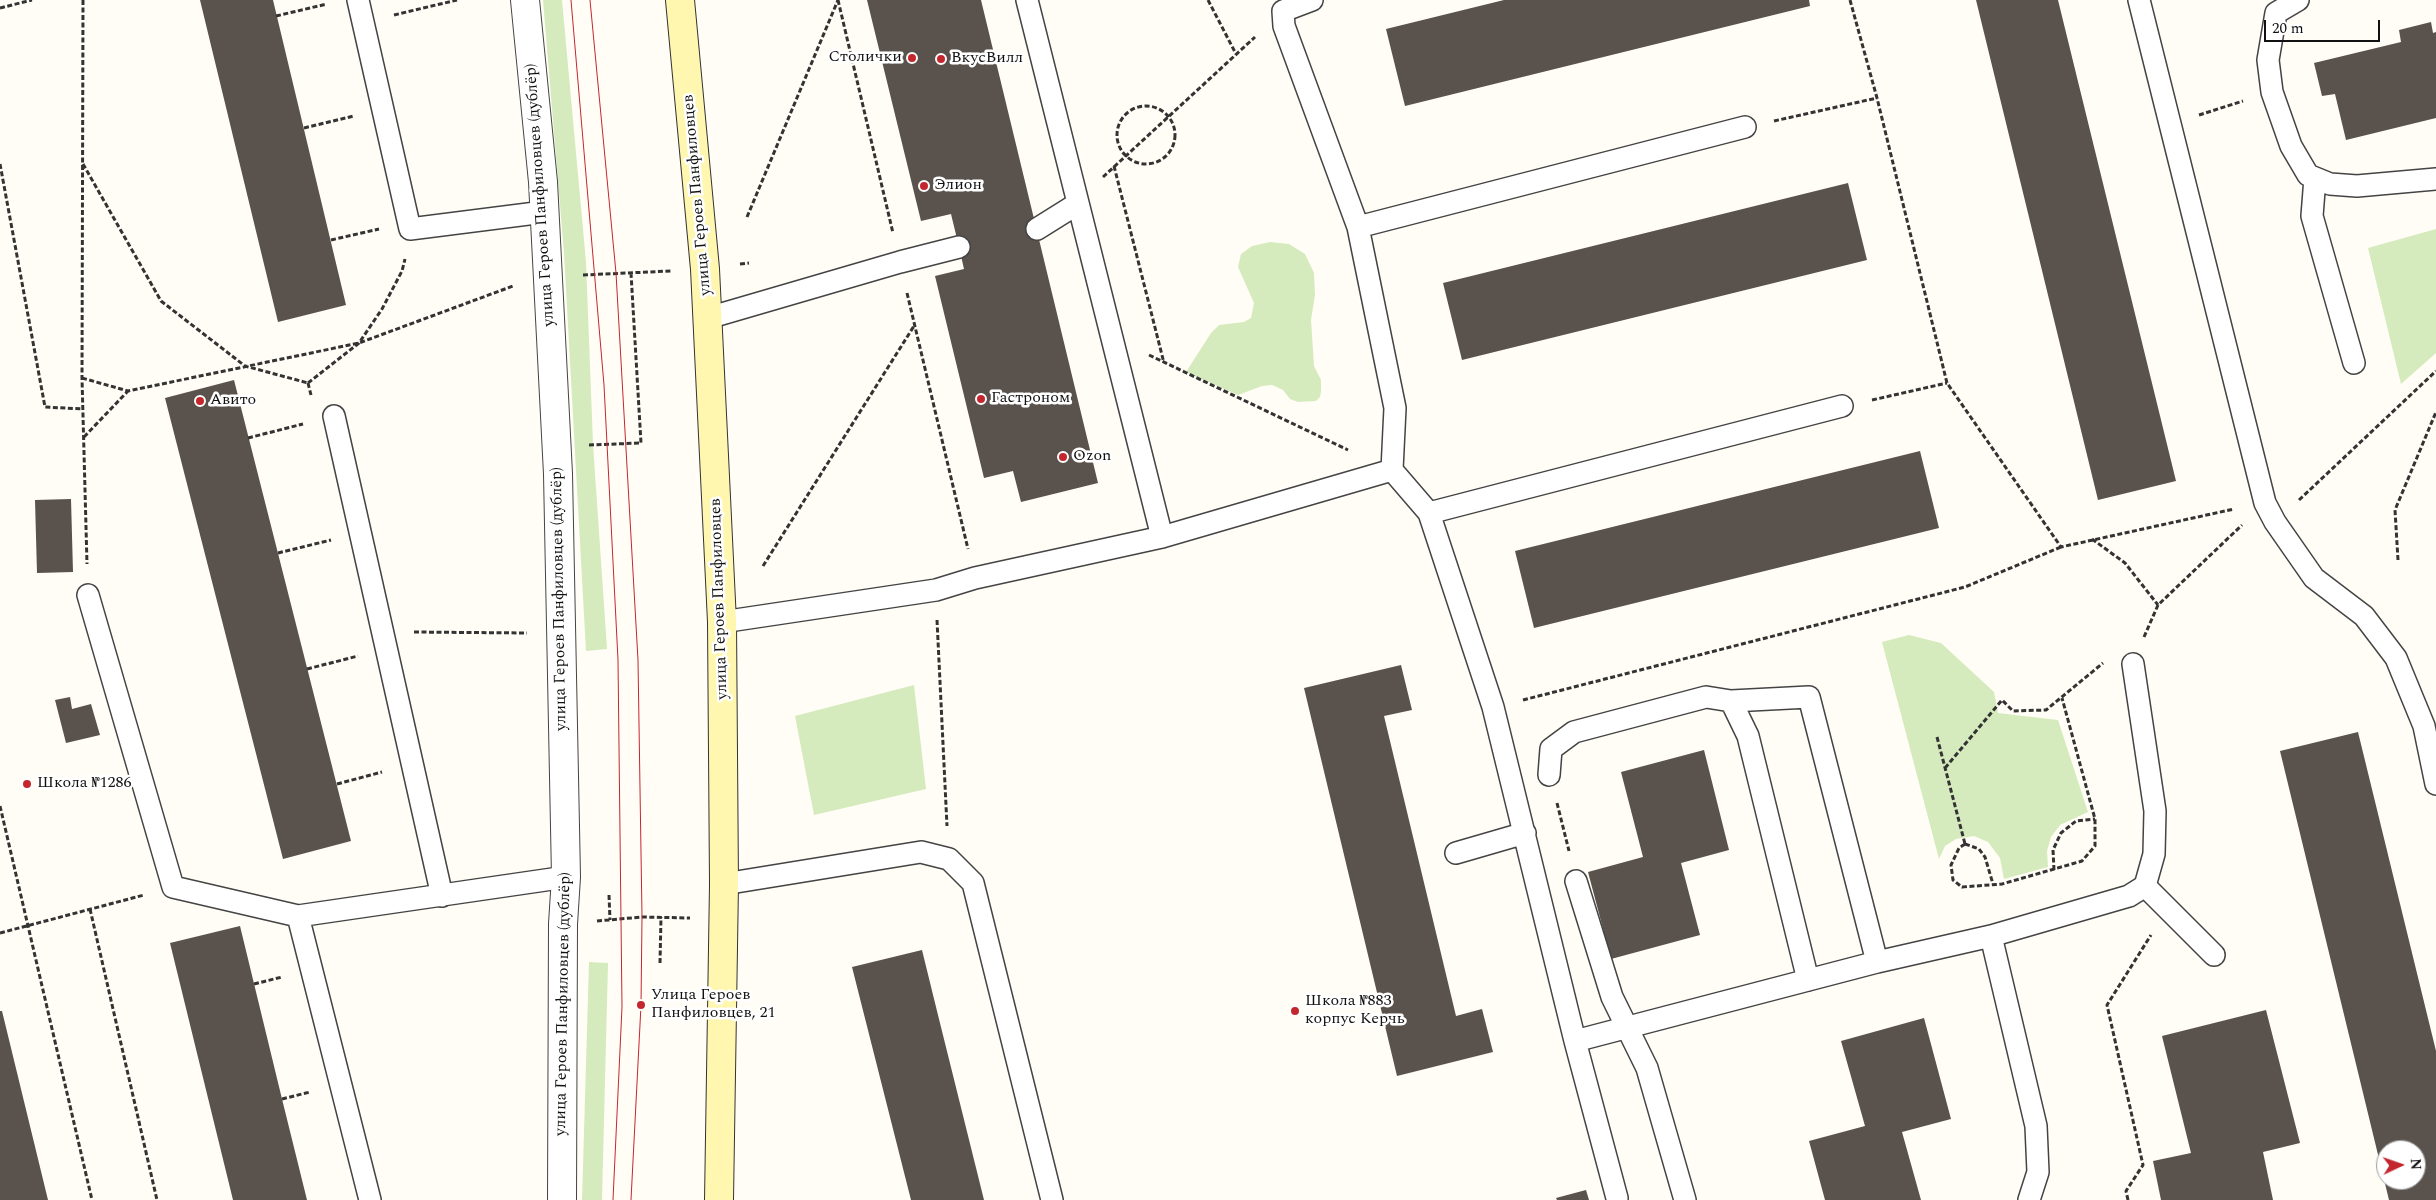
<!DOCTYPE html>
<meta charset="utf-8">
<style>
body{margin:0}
#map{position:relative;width:2436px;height:1200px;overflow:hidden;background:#fffdf5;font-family:Spectral,serif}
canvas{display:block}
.north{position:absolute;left:2376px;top:1140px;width:50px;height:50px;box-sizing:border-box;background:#fff;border:1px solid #a0a0a0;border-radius:50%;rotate:87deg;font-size:14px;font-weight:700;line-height:20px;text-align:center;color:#111}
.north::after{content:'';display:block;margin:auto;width:18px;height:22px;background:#c4262e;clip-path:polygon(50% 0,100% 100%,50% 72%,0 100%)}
.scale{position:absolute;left:2264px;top:20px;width:116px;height:22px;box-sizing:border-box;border:2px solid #111;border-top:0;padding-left:6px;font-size:15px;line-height:18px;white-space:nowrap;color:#111;-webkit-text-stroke:4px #fff;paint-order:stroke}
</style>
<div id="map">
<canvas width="2436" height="1200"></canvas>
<div class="north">N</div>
<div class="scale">20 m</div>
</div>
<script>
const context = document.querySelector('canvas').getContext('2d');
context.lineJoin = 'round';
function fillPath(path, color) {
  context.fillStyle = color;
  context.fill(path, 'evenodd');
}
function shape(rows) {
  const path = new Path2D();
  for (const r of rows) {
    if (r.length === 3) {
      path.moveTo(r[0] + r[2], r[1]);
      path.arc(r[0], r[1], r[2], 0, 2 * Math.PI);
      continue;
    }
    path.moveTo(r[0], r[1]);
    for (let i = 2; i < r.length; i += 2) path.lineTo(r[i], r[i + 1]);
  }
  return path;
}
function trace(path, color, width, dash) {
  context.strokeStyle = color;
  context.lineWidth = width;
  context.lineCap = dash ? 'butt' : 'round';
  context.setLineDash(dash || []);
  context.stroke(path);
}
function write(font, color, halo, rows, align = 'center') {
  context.font = font + ' Spectral,serif';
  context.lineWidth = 5;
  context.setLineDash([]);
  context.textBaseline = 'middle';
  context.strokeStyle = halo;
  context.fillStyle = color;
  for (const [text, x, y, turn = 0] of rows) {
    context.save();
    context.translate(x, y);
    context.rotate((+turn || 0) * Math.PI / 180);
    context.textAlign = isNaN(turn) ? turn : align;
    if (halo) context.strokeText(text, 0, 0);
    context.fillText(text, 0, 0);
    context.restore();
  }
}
fillPath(shape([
 [543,0,562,0,586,262,593,444,607,649,586,651,564,253],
 [2436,229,2436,353,2401,384,2368,248],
 [1270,242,1289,244,1305,254,1314,273,1315,295,1311,320,1314,366,1321,380,1321,391,1320,397,1316,401,1298,402,1290,399,1283,390,1272,385,1262,386,1238,395,1186,372,1211,333,1219,325,1244,322,1251,318,1254,303,1238,267,1241,254,1252,246],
 [1909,635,1941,643,1994,692,1998,713,2058,720,2088,812,2060,825,2051,837,2047,851,2048,867,2004,879,2000,858,1988,842,1974,836,1956,839,1945,846,1939,859,1882,642],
 [914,685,926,789,814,815,795,716],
 [589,962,608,963,602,1200,582,1200]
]), '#d5ebbd');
fillPath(shape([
 [200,0,273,0,346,305,278,322],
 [867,0,981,0,1098,483,1021,502,1013,471,984,478,935,276,964,269,959,247,951,214,921,221],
 [1504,0,1809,0,1810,6,1405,106,1386,29],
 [1976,0,2058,0,2176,481,2098,500],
 [2431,22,2433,33,2436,32,2436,118,2346,140,2335,94,2322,96,2314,63,2401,42,2399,30],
 [1848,183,1867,260,1462,360,1443,283],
 [234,380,351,841,283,859,165,398],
 [1920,451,1939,528,1534,628,1515,551],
 [71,499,73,572,37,573,35,500],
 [1401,665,1412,710,1384,716,1456,1016,1482,1009,1493,1052,1397,1076,1304,688],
 [70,697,72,709,91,704,100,735,66,743,55,700],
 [2358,732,2436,1051,2436,1200,2389,1200,2280,751],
 [2386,1150,2416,1150,2416,1180,2386,1180],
 [1704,750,1729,850,1681,863,1700,935,1611,959,1588,872,1643,857,1621,772],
 [240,926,282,1099,307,1200,233,1200,170,943],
 [922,950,936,1007,984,1200,911,1200,852,967],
 [2266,1010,2300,1143,2263,1152,2273,1200,2161,1200,2153,1161,2191,1153,2162,1036],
 [0,1011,2,1011,48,1200,0,1200],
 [1924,1018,1951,1119,1902,1132,1921,1200,1825,1200,1809,1141,1865,1126,1841,1041],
 [1586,1190,1589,1200,1557,1200,1556,1198]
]), '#5a524d');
const lane = shape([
 [358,0,410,229,544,212],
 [1027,0,1162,537],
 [1312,0,1283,11,1284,26,1358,227,1395,408,1392,470,1429,513,1493,707,1575,1041,1617,1198],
 [2139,0,2265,503,2275,522,2314,578,2364,616,2396,658,2424,726,2436,784],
 [2298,0,2276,13,2268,60,2272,92,2291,146,2308,175,2330,184,2357,186,2436,179],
 [2315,178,2312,216,2354,363],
 [1358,227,1745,127],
 [1037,229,1077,204],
 [708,318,900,262,959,247],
 [334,416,442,896],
 [1429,513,1842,406],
 [88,595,173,887,298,916,566,877],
 [722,622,936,590,975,578,1162,537,1392,470],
 [1731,701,1809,697,1877,962],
 [1549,775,1551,749,1574,732,1706,697,1731,701,1748,736,1808,980],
 [1456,853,1525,833],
 [1576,881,1612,997,1647,1068,1685,1200],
 [724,884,921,852,949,859,973,883,1052,1200],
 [2145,886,2214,955],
 [298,916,370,1200],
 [1991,936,2036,1126,2038,1172,2029,1200],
 [1575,1041,1877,962,1991,936,2129,896,2145,886,2154,854,2155,811,2133,664]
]);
const street = shape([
 [525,0,543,182,558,474,566,877,563,924,562,1200]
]);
const secondary = shape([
 [680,0,705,269,722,622,724,884,719,1200]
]);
trace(lane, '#444', 24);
trace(street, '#444', 30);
trace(secondary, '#333', 30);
trace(shape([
 [83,0,82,378,87,564],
 [838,0,893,233],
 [1208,0,1236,54],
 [1850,0,1877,98,1947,383,2061,547,2234,509],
 [0,8,32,0],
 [394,15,457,0],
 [276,16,327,4],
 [1146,135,29],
 [2199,115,2243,101],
 [1774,121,1877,98],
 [304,128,354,116],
 [0,164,45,407,83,409],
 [83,164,161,301,245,366,308,383],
 [1114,166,1164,363],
 [1103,177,1255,37],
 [747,217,838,0],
 [331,240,379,229],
 [740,264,749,263],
 [583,275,671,271],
 [907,293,968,549],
 [1149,355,1348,450],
 [82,378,128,391,359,343,513,286],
 [308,383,359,343,382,309,402,271,405,259],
 [308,383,311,395],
 [1872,400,1947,383],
 [84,437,128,391],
 [248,438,303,424],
 [589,445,641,443,631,273],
 [2299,500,2436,371],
 [2092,539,2125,563,2158,605],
 [278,553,331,540],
 [2398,560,2395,510,2436,412],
 [763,566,914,326],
 [937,620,947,826],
 [414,632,527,633],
 [2144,637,2158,605,2242,525],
 [307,669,358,656],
 [1523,700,1965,587,2061,547],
 [1937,737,1965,844],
 [1945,768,2002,700,2013,711,2046,710,2103,663],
 [337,784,382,772],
 [1557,803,1569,851],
 [0,806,92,1200],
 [1965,844,1959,848,1951,865,1953,880,1962,887,2002,884,2082,861,2095,846,2095,819,2062,698],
 [1965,844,1979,849,1985,857,1993,884],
 [2054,870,2053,850,2061,833,2076,821,2095,819],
 [609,895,610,920],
 [90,909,157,1200],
 [597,921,642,917,690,918],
 [0,933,144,895],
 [660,963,661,917],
 [254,984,282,977],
 [282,1099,310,1092],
 [2128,1200,2126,1191,2143,1165,2107,1005,2151,935]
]), '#333', 3, [5, 2.5]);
trace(lane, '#fff', 21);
trace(street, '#fff', 28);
trace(secondary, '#fff6b0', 28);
trace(shape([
 [571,0,604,385,618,660,622,1007,613,1200],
 [590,0,616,273,638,660,642,917,641,1005,631,1200]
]), '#c4262e', 1);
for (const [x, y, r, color] of [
 [912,58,5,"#c4262e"],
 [941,59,5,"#c4262e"],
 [924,186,5,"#c4262e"],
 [981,399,5,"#c4262e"],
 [200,401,5,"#c4262e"],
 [1063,457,5,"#c4262e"],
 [27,784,5,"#c4262e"],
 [641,1005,5,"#c4262e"],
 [1295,1011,5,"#c4262e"]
]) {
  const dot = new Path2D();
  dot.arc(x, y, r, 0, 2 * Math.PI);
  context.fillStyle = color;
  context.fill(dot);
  trace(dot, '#fff', 2);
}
write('16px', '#111', '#fff', [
 ["Столички",902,58,"right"],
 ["ВкусВилл",951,59],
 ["Элион",934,186],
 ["Гастроном",991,399],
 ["Авито",210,401],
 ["Ozon",1073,457],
 ["Школа №1286",37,784],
 ["Улица Героев",651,996],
 ["Панфиловцев, 21",651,1014],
 ["Школа №883",1305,1002],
 ["корпус Керчь",1305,1020]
], 'left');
write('16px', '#111', '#fff', [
 ["улица Героев Панфиловцев (дублёр)",541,195,-94],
 ["улица Героев Панфиловцев",698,195,-95],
 ["улица Героев Панфиловцев (дублёр)",560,599,-91],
 ["улица Героев Панфиловцев",720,599,-92],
 ["улица Героев Панфиловцев (дублёр)",564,1004,-89]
]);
</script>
